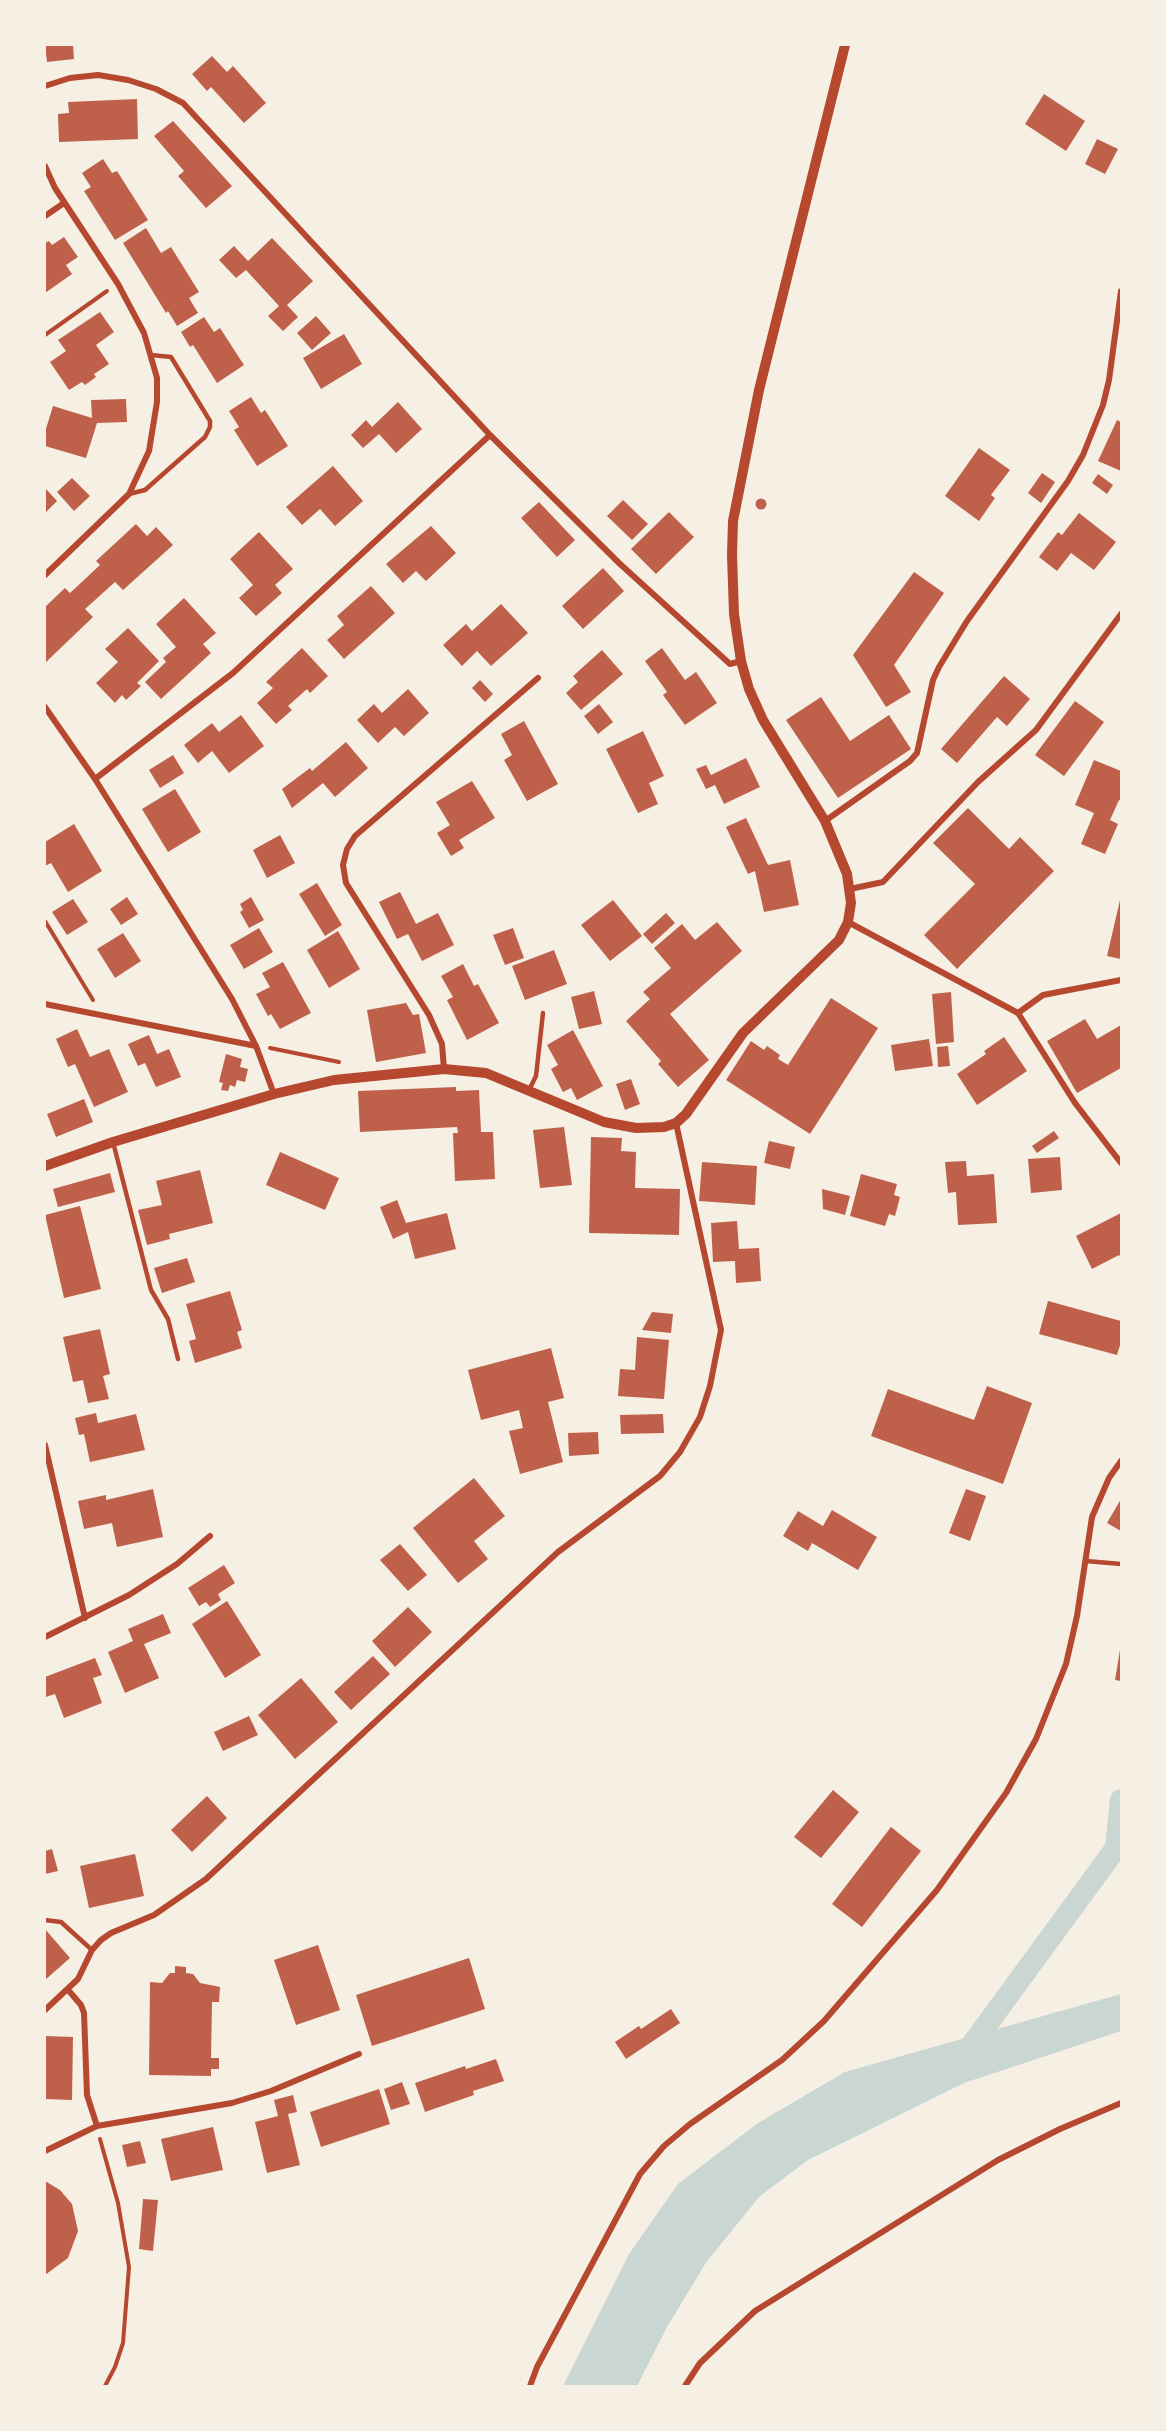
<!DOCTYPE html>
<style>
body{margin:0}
#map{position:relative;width:1166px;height:2431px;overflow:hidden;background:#f6efe4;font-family:"Titillium Web",sans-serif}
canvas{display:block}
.frame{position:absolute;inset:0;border:46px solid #f6efe4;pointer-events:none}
</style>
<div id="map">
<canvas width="1166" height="2431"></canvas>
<div class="frame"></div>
</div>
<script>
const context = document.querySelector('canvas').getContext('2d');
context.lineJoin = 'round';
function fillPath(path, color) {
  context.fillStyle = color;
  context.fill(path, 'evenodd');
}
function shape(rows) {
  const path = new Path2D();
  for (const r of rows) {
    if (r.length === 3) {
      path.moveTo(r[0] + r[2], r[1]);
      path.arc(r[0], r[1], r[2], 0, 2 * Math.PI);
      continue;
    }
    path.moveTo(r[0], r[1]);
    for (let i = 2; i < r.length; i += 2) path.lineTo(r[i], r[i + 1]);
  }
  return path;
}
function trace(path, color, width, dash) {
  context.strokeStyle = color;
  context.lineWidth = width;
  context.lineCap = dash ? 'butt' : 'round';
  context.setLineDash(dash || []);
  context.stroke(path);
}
fillPath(shape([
 [1121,1994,1121,2031,964,2083,808,2160,760,2196,707,2261,667,2327,637,2386,563,2386,629,2254,678,2184,758,2123,845,2072]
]), '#c9d6d2');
trace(shape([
 [963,2057,1116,1848,1121,1800]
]), '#c9d6d2', 22);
fillPath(shape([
 [45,45,73,45,74,59,47,62],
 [212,56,227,72,233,66,266,103,244,123,211,87,207,91,192,74],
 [1044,94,1085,121,1066,151,1025,124],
 [137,99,138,139,59,142,58,114,69,113,68,102],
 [173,121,232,186,206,208,178,176,184,171,154,136],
 [1097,139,1118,149,1105,174,1085,164],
 [103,159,112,173,117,171,148,220,115,240,84,191,91,187,82,173],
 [146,228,161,253,171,247,199,292,189,298,198,313,177,326,168,311,166,313,123,243],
 [64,237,78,257,66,265,72,274,45,293,45,243,49,241,52,245],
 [272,238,313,281,287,305,298,317,283,331,268,316,279,306,246,270,236,278,219,260,234,246,248,261],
 [100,312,114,332,96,345,109,364,94,374,96,377,85,385,82,382,69,390,50,362,66,351,58,340],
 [316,316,331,333,312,350,297,333],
 [204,317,214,332,220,328,244,365,217,383,193,345,190,347,181,332],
 [344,334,362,364,321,389,303,358],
 [251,397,261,413,265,410,288,446,257,466,234,430,239,427,229,411],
 [126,399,127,422,97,423,86,458,45,446,45,432,53,406,92,418,91,400],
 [398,402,422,429,396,453,379,434,363,448,351,435,366,420,372,427],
 [1117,420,1121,422,1121,471,1098,461],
 [979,448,1010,470,991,495,995,498,979,521,945,496],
 [333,466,363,501,335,526,320,509,302,525,286,507],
 [1042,473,1055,482,1041,503,1028,493],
 [1098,474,1113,485,1107,494,1092,483],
 [72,478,90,496,74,511,57,492],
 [45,488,57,501,45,513],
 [761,504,5.5],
 [623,500,648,524,632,540,607,516],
 [539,502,575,540,557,557,521,518],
 [669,512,694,537,656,574,631,549],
 [1079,513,1116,542,1094,570,1071,553,1057,571,1039,557,1058,532,1062,535],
 [136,524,147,536,156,527,173,545,123,590,115,582,85,609,93,617,45,663,45,607,65,588,70,593,100,565,96,561],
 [431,526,456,553,426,581,416,571,403,583,386,564],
 [259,532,293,569,275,585,282,593,256,616,239,598,253,585,230,559],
 [603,568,624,591,583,629,562,606],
 [914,572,944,593,894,665,911,692,886,707,853,655],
 [371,586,395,613,344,659,327,640,344,625,337,616],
 [184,598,216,633,203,644,211,653,161,699,145,682,166,662,163,658,176,647,156,624],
 [501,604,528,633,491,666,477,651,462,666,443,645,466,624,472,631],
 [128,628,159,661,137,683,141,686,126,700,122,695,115,703,96,683,118,662,105,649],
 [302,648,328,676,310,693,307,689,288,706,292,710,276,724,257,703,273,688,266,682],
 [662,648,685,680,696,672,717,703,685,725,663,695,667,692,645,661],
 [602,650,623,674,581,710,566,693,578,682,573,676],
 [1004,676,1030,699,1007,726,997,717,957,763,941,749],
 [480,680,493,694,485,702,472,688],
 [408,689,429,713,404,736,395,727,378,743,357,720,374,704,382,713],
 [821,697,850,741,889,715,911,749,838,798,786,720],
 [1075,701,1104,722,1064,776,1035,755],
 [599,704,613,722,598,734,584,716],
 [241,715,264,746,229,773,212,751,198,763,184,745,212,723,219,732],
 [524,721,558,784,527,801,504,760,512,755,501,734],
 [643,731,664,776,649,783,658,804,638,813,606,749],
 [346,742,368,768,335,797,323,783,292,808,282,789,310,768,312,771],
 [173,755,184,773,160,788,149,770],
 [746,758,760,787,724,804,715,785,706,789,696,769,706,765,711,775],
 [1094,760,1121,771,1121,801,1119,800,1110,820,1118,824,1105,854,1081,844,1094,813,1075,805],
 [472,781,495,818,459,840,464,848,451,856,437,833,450,825,436,802],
 [175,789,201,832,168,852,142,809],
 [968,808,1009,849,1020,837,1054,871,957,969,924,935,975,884,933,843],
 [746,818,768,865,790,860,799,905,764,912,755,871,748,874,726,827],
 [74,824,102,871,68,892,51,863,45,866,45,842],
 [280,835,295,863,267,878,253,850],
 [317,883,342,925,325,936,299,894],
 [400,892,416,924,438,913,454,945,422,961,408,934,397,939,379,902],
 [127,897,138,914,121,925,110,909],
 [251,897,264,920,249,928,240,912,243,910,240,904],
 [73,899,88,922,67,935,52,912],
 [613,900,642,936,610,961,581,925],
 [1120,900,1121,900,1121,959,1107,956],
 [666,913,675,923,652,944,643,934],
 [717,922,742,951,670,1014,709,1060,678,1087,658,1064,661,1061,626,1021,650,999,643,992,671,968,654,948,682,924,695,940],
 [259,928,273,952,244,969,230,945],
 [513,928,524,958,505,965,493,935],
 [338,931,360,969,329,988,307,950],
 [123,933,141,961,115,978,97,949],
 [554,950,567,984,525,1000,512,966],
 [283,962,311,1013,280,1029,271,1014,268,1016,256,994,270,987,262,973],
 [463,964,474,986,478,984,499,1023,467,1040,447,1000,453,997,441,976],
 [594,991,602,1024,579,1029,571,997],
 [951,992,954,1042,936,1044,932,994],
 [831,998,878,1028,810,1134,726,1080,751,1041,764,1050,767,1046,780,1055,778,1059,788,1065],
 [406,1003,413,1015,419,1014,426,1053,376,1062,367,1010],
 [1085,1019,1097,1039,1121,1025,1121,1068,1077,1093,1047,1041],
 [77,1029,90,1057,109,1049,128,1092,94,1107,75,1064,68,1067,56,1039],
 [573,1030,603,1086,577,1100,571,1088,563,1092,551,1069,558,1065,547,1045],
 [149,1035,157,1054,169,1049,181,1077,156,1087,145,1063,138,1066,128,1044],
 [1004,1037,1027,1071,977,1105,957,1074,986,1054,984,1051],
 [929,1039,933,1066,895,1071,891,1045],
 [948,1046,950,1066,938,1067,937,1047],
 [226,1054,242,1059,240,1067,248,1069,245,1082,237,1080,235,1087,230,1085,228,1091,221,1090,223,1083,219,1082],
 [631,1079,640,1104,625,1110,616,1084],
 [456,1087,456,1091,479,1090,481,1132,493,1132,495,1179,455,1181,453,1133,458,1133,457,1127,360,1132,358,1091],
 [84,1099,93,1122,56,1137,47,1114],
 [564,1127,572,1185,540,1188,533,1130],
 [1054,1131,1059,1138,1037,1153,1032,1146],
 [591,1137,622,1138,621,1151,636,1152,635,1188,680,1189,679,1235,589,1233],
 [769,1141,795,1147,790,1169,764,1163],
 [280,1152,339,1178,325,1210,266,1185],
 [1060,1157,1062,1190,1031,1193,1028,1159],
 [966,1161,967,1176,994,1174,997,1223,958,1225,956,1192,948,1193,945,1162],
 [702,1162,757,1166,755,1205,699,1201],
 [200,1170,213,1223,169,1234,170,1239,147,1245,138,1210,162,1205,156,1181],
 [110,1173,115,1192,58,1207,53,1189],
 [861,1174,897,1184,894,1195,900,1197,895,1216,889,1214,885,1226,850,1216],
 [822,1189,850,1196,845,1215,823,1209],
 [397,1200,406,1223,447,1213,456,1249,415,1259,408,1232,393,1239,380,1207],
 [80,1206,101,1289,64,1298,45,1215],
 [1121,1213,1121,1258,1119,1255,1092,1269,1076,1236],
 [737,1221,739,1249,759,1248,761,1281,736,1283,735,1261,713,1262,711,1223],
 [187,1258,195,1282,162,1293,154,1268],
 [230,1291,242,1330,237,1332,242,1348,195,1363,189,1341,196,1339,186,1304],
 [1048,1301,1121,1321,1121,1342,1117,1355,1039,1334],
 [652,1312,673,1314,671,1333,642,1330],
 [100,1329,110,1374,103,1376,109,1399,88,1403,83,1380,73,1382,63,1337],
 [637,1337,669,1340,664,1399,618,1396,620,1369,635,1370],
 [551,1348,564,1398,548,1402,563,1462,520,1474,509,1431,523,1428,519,1410,481,1420,468,1370],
 [987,1386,1032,1403,1003,1484,871,1436,888,1389,974,1420],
 [96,1413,98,1423,136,1414,145,1450,90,1462,84,1434,79,1435,75,1418],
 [663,1414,664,1433,621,1434,620,1415],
 [598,1432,599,1454,569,1456,568,1433],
 [474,1478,505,1516,474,1541,488,1559,458,1583,413,1528],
 [153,1489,163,1537,117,1547,112,1523,84,1529,78,1501,106,1495,106,1500],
 [966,1489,986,1496,970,1541,949,1533],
 [1121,1499,1121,1531,1107,1523],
 [832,1510,877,1537,858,1570,812,1543,808,1551,783,1536,798,1511,823,1526],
 [400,1544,427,1575,408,1591,380,1560],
 [224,1565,235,1583,218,1594,221,1600,210,1607,206,1602,199,1606,188,1588],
 [227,1601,261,1655,225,1678,192,1624],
 [408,1607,432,1632,395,1667,372,1641],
 [163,1614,171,1633,144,1644,159,1678,125,1693,108,1652,133,1641,128,1629],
 [1120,1650,1121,1650,1121,1681,1115,1680],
 [373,1656,390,1674,351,1710,334,1692],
 [95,1658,102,1675,93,1678,102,1703,64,1718,55,1694,46,1697,45,1677],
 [301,1678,338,1722,295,1759,258,1715],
 [249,1716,258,1735,223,1751,214,1732],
 [833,1790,859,1812,821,1858,794,1837],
 [207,1796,227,1818,192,1852,171,1830],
 [891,1827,921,1851,862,1927,832,1904],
 [52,1849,58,1871,45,1874,45,1851],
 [135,1854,144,1896,89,1908,80,1866],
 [45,1929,70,1958,45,1980],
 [318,1945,340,2010,296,2025,274,1960],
 [469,1958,485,2009,372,2046,356,1995],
 [175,1966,186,1967,186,1973,193,1974,200,1983,220,1987,219,2002,212,2002,211,2058,219,2058,219,2069,211,2069,211,2076,149,2075,150,1982,162,1983,170,1973,175,1973],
 [671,2009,680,2023,626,2059,615,2042,639,2026,641,2029],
 [45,2036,73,2037,72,2100,45,2099],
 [496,2059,504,2081,473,2091,474,2095,425,2112,415,2083,465,2066,466,2069],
 [402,2082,410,2104,391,2110,384,2089],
 [379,2089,390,2124,321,2147,310,2112],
 [293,2095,297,2112,288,2114,300,2165,267,2173,255,2122,278,2116,274,2100],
 [213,2127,223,2170,171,2181,161,2139],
 [140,2141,146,2163,127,2167,122,2145],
 [45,2181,60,2190,72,2204,78,2231,68,2258,45,2275],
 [143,2199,158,2200,153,2251,139,2249]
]), '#bf614a');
trace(shape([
 [45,335,107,291],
 [45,921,93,1000],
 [270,1048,339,1062],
 [100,2139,118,2203,129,2267,123,2343,115,2367,105,2386]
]), '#b5482f', 4);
trace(shape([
 [129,494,145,490,205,437,210,427,210,421,171,357,151,355],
 [529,1090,536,1076,543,1013],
 [113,1142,151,1290,168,1319,178,1359],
 [1086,1561,1121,1564],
 [45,1920,61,1922,92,1950]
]), '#b5482f', 4.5);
trace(shape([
 [45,86,70,78,98,75,128,80,156,89,183,103,490,435,619,563,730,664,741,661],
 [45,166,55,188,118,284,144,333,157,378,157,402,149,451,129,494,45,575],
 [45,216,64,203],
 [45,707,95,779,232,999,256,1046,274,1094],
 [95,779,233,673,490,435],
 [825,821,910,761,917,753,933,680,939,667,967,621,1068,481,1083,455,1103,405,1109,380,1121,291],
 [850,889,883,882,978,782,1036,730,1121,614],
 [848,922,1018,1013,1075,1103,1121,1163],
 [45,1004,256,1046],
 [1018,1013,1043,995,1121,980],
 [444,1069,442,1044,429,1015,346,883,343,865,347,849,355,836,538,678],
 [45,1445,85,1618],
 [45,1637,129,1595,177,1564,210,1536],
 [69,1991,81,2005,84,2013,87,2095,97,2126],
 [45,2010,78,1979,92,1950,101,1940,111,1933,154,1915,206,1879,558,1552,660,1476,680,1452,700,1417,710,1386,721,1330,676,1123],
 [45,2151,97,2126,232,2103,271,2091,359,2054],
 [530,2386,537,2367,640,2174,664,2146,690,2124,782,2060,824,2021,937,1890,1006,1793,1036,1739,1066,1664,1077,1616,1092,1517,1109,1478,1121,1461],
 [685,2386,700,2363,755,2311,998,2160,1060,2129,1121,2103]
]), '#b5482f', 6);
trace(shape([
 [45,1166,113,1142,274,1094,334,1080,444,1069,486,1073,604,1122,636,1128,664,1127,676,1123,686,1114,743,1033,839,940,848,922,851,903,847,874,825,821,763,720,749,689,741,661,734,614,732,555,733,521,759,390,845,45]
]), '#b5482f', 10);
</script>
